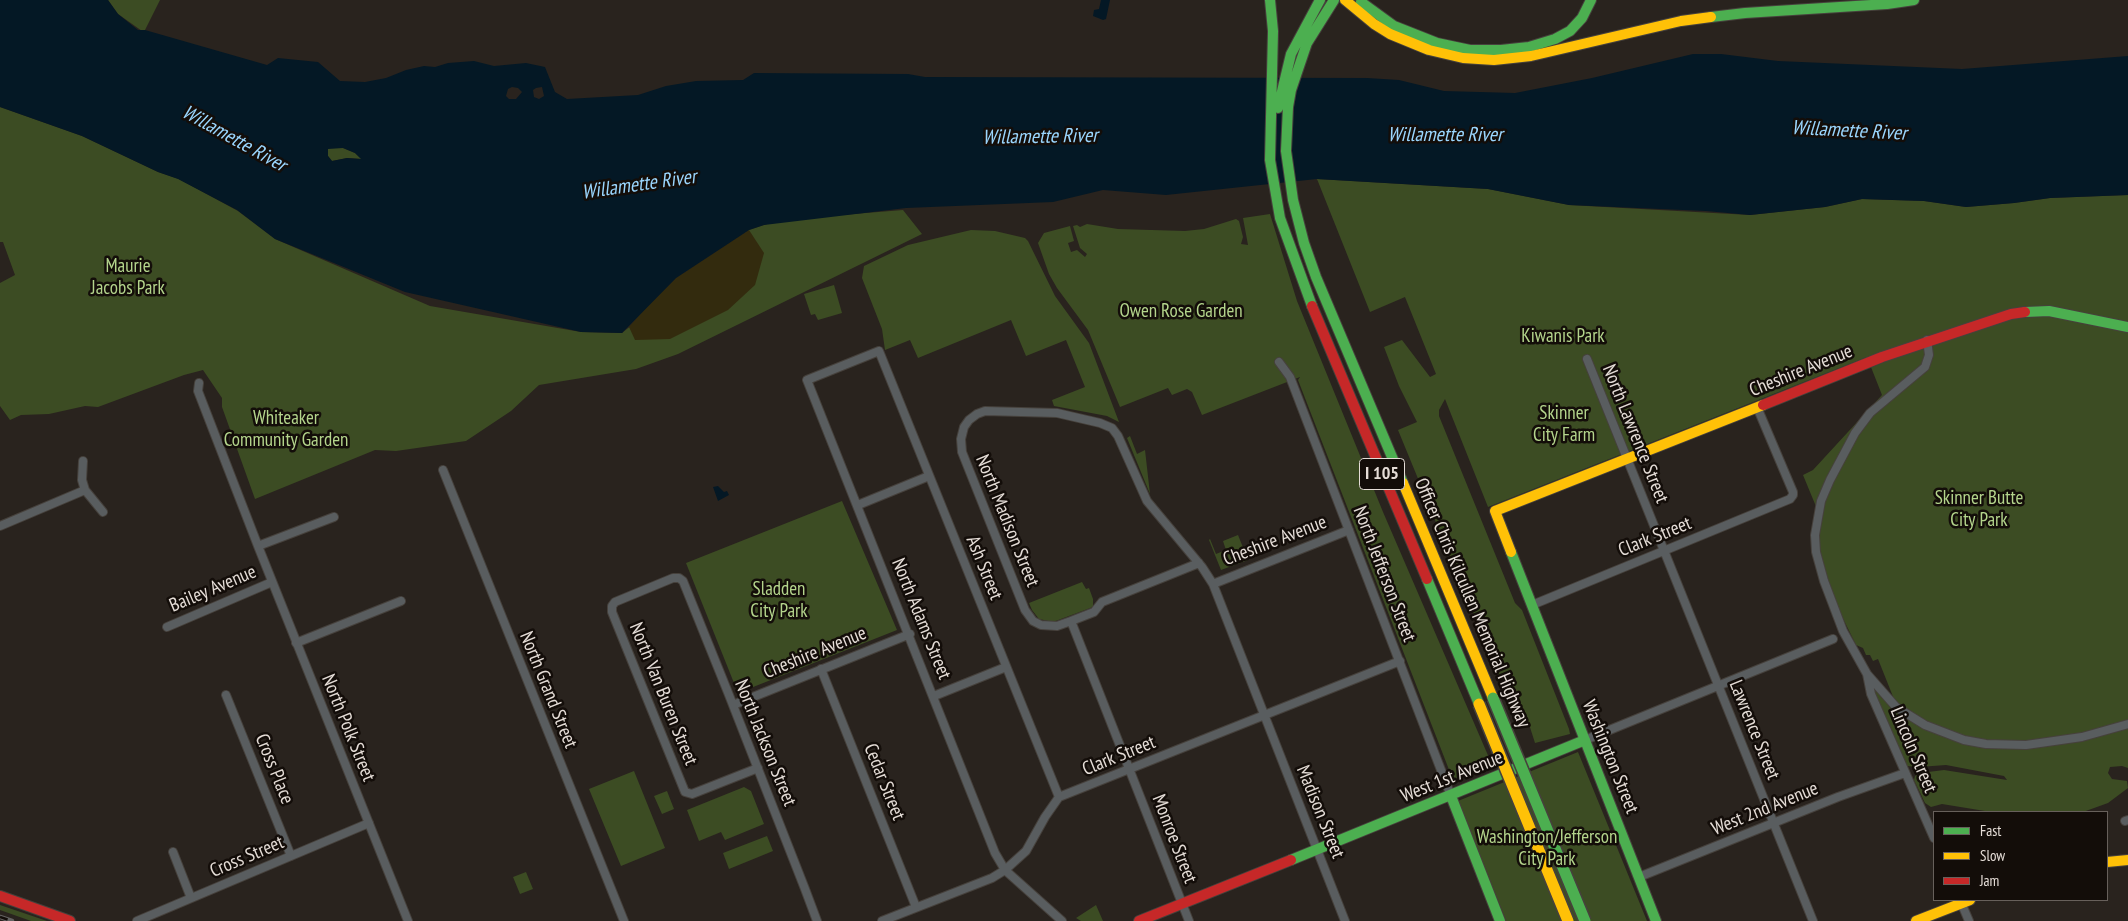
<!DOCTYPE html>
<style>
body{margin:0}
#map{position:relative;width:2128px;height:921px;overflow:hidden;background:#29231e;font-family:"PT Sans Narrow",sans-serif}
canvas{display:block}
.legend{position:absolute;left:1933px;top:811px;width:175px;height:90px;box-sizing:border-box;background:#130d09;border:1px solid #67605b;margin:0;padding:6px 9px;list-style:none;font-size:15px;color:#e5ddd7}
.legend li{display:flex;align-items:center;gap:10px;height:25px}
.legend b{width:25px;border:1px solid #67605b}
</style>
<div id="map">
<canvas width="2128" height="921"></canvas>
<ul class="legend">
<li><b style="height:6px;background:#4caf50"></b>Fast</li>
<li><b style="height:6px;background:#ffc107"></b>Slow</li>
<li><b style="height:6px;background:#c62828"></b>Jam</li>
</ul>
</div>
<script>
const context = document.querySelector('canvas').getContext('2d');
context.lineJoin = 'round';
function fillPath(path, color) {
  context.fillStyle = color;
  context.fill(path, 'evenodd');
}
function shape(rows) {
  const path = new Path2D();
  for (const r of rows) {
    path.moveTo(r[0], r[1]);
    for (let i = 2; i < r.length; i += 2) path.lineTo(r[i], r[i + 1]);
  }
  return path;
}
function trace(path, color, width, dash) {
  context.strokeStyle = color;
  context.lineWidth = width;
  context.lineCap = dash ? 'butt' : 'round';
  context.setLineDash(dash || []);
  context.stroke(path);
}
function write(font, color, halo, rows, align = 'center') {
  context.font = font + ' "PT Sans Narrow",sans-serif';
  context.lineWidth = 5;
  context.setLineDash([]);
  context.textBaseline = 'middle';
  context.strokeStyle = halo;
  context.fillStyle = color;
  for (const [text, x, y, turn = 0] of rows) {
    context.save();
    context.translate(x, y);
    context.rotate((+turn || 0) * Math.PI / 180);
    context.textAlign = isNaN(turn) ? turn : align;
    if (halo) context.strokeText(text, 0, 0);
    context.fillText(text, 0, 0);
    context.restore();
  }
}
fillPath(shape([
 [108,0,160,0,145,30,142,31,118,14],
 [0,107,82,136,158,172,179,179,238,211,275,239,430,306,581,332,622,333,749,230,779,220,903,210,922,234,678,354,636,369,539,385,511,411,466,441,396,451,375,450,255,499,222,407,222,398,203,370,184,375,98,407,85,406,49,414,21,415,10,420,0,406,0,283,15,275,3,242,0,242],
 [328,148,343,148,355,153,362,159,347,158,332,161,328,156],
 [1317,179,1488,189,1569,205,1750,215,1825,207,1862,199,1924,201,1966,207,2014,203,2050,198,2128,195,2128,768,2122,766,2110,767,2108,773,2112,779,2127,781,2128,788,2108,803,2083,812,1991,812,1942,804,1931,807,1925,803,1914,780,1915,776,1920,773,1944,770,2007,780,2004,776,1946,765,1919,767,1907,766,1873,689,1877,687,1892,708,1900,714,1878,659,1873,661,1870,655,1866,655,1863,648,1856,645,1835,602,1824,571,1820,550,1820,527,1822,521,1803,475,1813,470,1882,395,1867,357,1488,507,1445,399,1439,410,1439,416,1515,603,1522,610,1569,729,1570,734,1535,743,1528,721,1519,724,1398,430,1417,422,1399,386,1384,347,1402,340,1430,377,1436,374,1405,297,1370,312],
 [1270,214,1297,301,1383,512,1490,760,1478,764,1461,777,1453,780,1298,380,1300,377,1202,415,1192,392,1187,389,1172,395,1168,388,1120,407,1088,330,1057,288,1049,274,1038,243,1044,233,1070,226,1074,241,1068,243,1071,252,1077,250,1085,257,1087,254,1080,248,1073,226,1077,225,1080,227,1087,224,1118,229,1185,231,1204,229,1236,219,1239,221,1243,237,1241,244,1248,245,1243,218],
 [971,230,995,231,1025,238,1028,241,1055,296,1089,343,1119,422,1107,416,1054,406,1052,400,1085,387,1066,340,1026,356,1011,320,918,358,910,340,885,350,882,329,862,278,864,266,908,245],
 [834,285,842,313,818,320,815,314,811,315,804,294],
 [1130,436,1137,454,1145,450,1150,494,1127,438],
 [842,501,897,630,738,693,686,563],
 [1238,535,1248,560,1221,570,1209,540,1210,539,1216,554,1226,550,1223,541],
 [1082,582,1086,589,1089,588,1093,599,1093,607,1053,622,1039,619,1032,610,1029,603],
 [1578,752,1647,921,1506,921,1458,801],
 [634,771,665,848,621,866,589,789],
 [744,787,751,791,764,824,725,840,721,832,699,841,687,810],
 [667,791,674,809,662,814,654,796],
 [767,836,773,851,729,869,723,853],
 [526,872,533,889,520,894,513,877],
 [0,905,47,921,31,921,0,910],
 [1096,905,1103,921,1081,921,1076,918]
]), '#3c4c23');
fillPath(shape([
 [749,230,764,253,755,285,728,310,670,339,635,340,629,327,643,311,676,278]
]), '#332b0e');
fillPath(shape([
 [0,0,108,0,118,14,138,30,145,30,267,65,278,58,318,62,340,81,365,82,386,78,406,70,424,66,435,67,448,63,474,61,494,66,526,63,545,67,555,92,567,99,638,95,666,86,696,81,743,80,754,73,908,74,925,77,1367,78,1399,80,1444,91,1515,93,1592,78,1693,54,1721,54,1778,61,1962,69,2128,56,2128,195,2050,198,2014,203,1966,207,1924,201,1862,199,1825,207,1750,215,1706,211,1569,205,1488,189,1317,179,1166,195,1103,190,1053,202,906,208,764,225,749,230,676,278,622,333,581,332,405,292,275,239,237,210,178,179,158,172,82,136,0,107],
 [512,87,518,88,522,92,516,99,509,99,506,96,508,89],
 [542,87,544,96,539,99,534,97,533,90,536,88],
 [343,148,355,153,361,159,347,158,332,161,328,156,328,149],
 [1101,0,1110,0,1106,19,1103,20,1093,16,1094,10,1099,9],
 [718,486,724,492,727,491,729,495,718,501,713,487]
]), '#041825');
const street = shape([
 [1927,340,1929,355,1925,367,1870,413,1855,433,1830,480,1821,501,1815,535,1816,552,1824,581,1843,631,1867,674,1896,707,1925,725,1964,740,1986,744,2026,745,2082,737,2128,724],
 [1587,359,1813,921],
 [1279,362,1290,377,1451,796],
 [199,383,198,391,258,546,408,921],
 [83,461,82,480,85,490,103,512],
 [443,470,624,921],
 [858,505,929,476],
 [0,526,85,490],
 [258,546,334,517],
 [1213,584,1349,530],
 [1532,605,1790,499,1793,495,1793,492,1757,407],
 [1071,621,1094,612,1102,602,1199,563],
 [167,627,272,582],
 [296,643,401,601],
 [821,669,916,907],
 [1867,674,1871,694,1934,838],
 [226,695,291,856],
 [934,696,1006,667],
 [733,705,910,634],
 [1585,740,1833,639],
 [758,768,692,794,685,792,612,612,612,606,615,602,673,578,679,578,683,581,729,695,805,889,817,921],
 [1059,797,879,351,807,380,995,853,1005,870,1062,921],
 [2125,821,2128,820],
 [173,852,191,898],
 [1639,877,1838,797,1905,773],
 [1960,900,1969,921],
 [137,921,369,823],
 [882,921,992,878,1005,870,1026,851,1045,817,1059,797,1400,661],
 [1189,921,1071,621,1057,626,1041,625,1033,621,1025,610,962,452,961,439,964,427,969,420,977,414,985,411,1057,413,1100,423,1112,428,1118,436,1147,501,1202,567,1213,584,1345,921]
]);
const fast = shape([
 [1270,0,1273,31,1270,160,1280,218,1312,306],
 [1334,0,1307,43,1291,90,1288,107,1286,151,1293,200,1304,243,1316,277,1403,483],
 [1361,2,1394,26,1437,43,1470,50,1501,50,1529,47,1555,39,1570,31,1582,18,1591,0],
 [1711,17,1745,13,1887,4,1914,0],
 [1278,108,1291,54,1320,0],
 [2025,312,2049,311,2128,327],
 [1511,552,1656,921],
 [1427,579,1479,704],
 [1451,796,1500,921],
 [1291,860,1585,740]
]);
const slow = shape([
 [1345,0,1374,24,1390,34,1429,50,1463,58,1494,60,1531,56,1681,21,1711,17],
 [1403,483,1493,698],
 [1511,552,1495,511,1763,405],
 [2107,862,2128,860],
 [1916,921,1970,900]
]);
const jam = shape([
 [1312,306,1427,579],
 [1763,405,1882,357,2011,314,2025,312],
 [0,896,70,921],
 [1139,921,1291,860]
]);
trace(street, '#46413c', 10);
trace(fast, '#46413c', 12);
trace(slow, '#46413c', 12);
trace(jam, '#46413c', 12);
trace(street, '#595d5f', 8);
trace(fast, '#4caf50', 10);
trace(slow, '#ffc107', 10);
trace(jam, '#c62828', 10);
const rail = shape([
 [0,917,12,921]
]);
trace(rail, '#646362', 4.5);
trace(rail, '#130d09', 2.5, [8]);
const fastBridge = shape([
 [1493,698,1585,921]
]);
const slowBridge = shape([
 [1479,704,1568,921]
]);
trace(fastBridge, '#46413c', 14, []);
trace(slowBridge, '#46413c', 14, []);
trace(fastBridge, '#4caf50', 11);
trace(slowBridge, '#ffc107', 11);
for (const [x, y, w] of [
 [1382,474,45]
]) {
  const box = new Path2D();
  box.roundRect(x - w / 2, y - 15.5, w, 31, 4);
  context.fillStyle = '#130d09';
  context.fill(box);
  trace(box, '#e5ddd7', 1);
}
write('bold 18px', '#e5ddd7', null, [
 ["I 105",1382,474]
]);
write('19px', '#b4d58c', '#130d09', [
 ["Maurie",128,267],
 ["Jacobs Park",128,289],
 ["Owen Rose Garden",1181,312],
 ["Kiwanis Park",1563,337],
 ["Skinner",1564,414],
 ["City Farm",1564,436],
 ["Whiteaker",286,419],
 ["Community Garden",286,441],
 ["Skinner Butte",1979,499],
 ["City Park",1979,521],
 ["Sladden",779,590],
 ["City Park",779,612],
 ["Washington/Jefferson",1547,838],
 ["City Park",1547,860]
]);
write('19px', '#e5ddd7', '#130d09', [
 ["Cheshire Avenue",1801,371,-22],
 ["North Lawrence Street",1635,434,68],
 ["North Madison Street",1007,521,68],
 ["Clark Street",1655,537,-22],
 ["Cheshire Avenue",1275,541,-21],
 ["Ash Street",984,568,68],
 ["North Jefferson Street",1384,574,69],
 ["Bailey Avenue",213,589,-23],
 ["Officer Chris Kilcullen Memorial Highway",1472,603,67],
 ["North Adams Street",921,619,68],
 ["Cheshire Avenue",815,653,-22],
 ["North Grand Street",548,690,68],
 ["North Van Buren Street",663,694,68],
 ["North Polk Street",348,728,68],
 ["Lawrence Street",1754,730,68],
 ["North Jackson Street",765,743,68],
 ["Lincoln Street",1913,750,67],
 ["Clark Street",1119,756,-22],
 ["Washington Street",1610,757,68],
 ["Cross Place",274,769,68],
 ["West 1st Avenue",1452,777,-22],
 ["Cedar Street",884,782,68],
 ["West 2nd Avenue",1765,809,-22],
 ["Madison Street",1320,812,68],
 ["Monroe Street",1174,839,69],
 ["Cross Street",247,857,-23]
]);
write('italic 20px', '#9ad6fe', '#130d09', [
 ["Willamette River",1849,131,3],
 ["Willamette River",1445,135],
 ["Willamette River",1040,137,-1],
 ["Willamette River",234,139,29],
 ["Willamette River",639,185,-8]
]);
</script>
